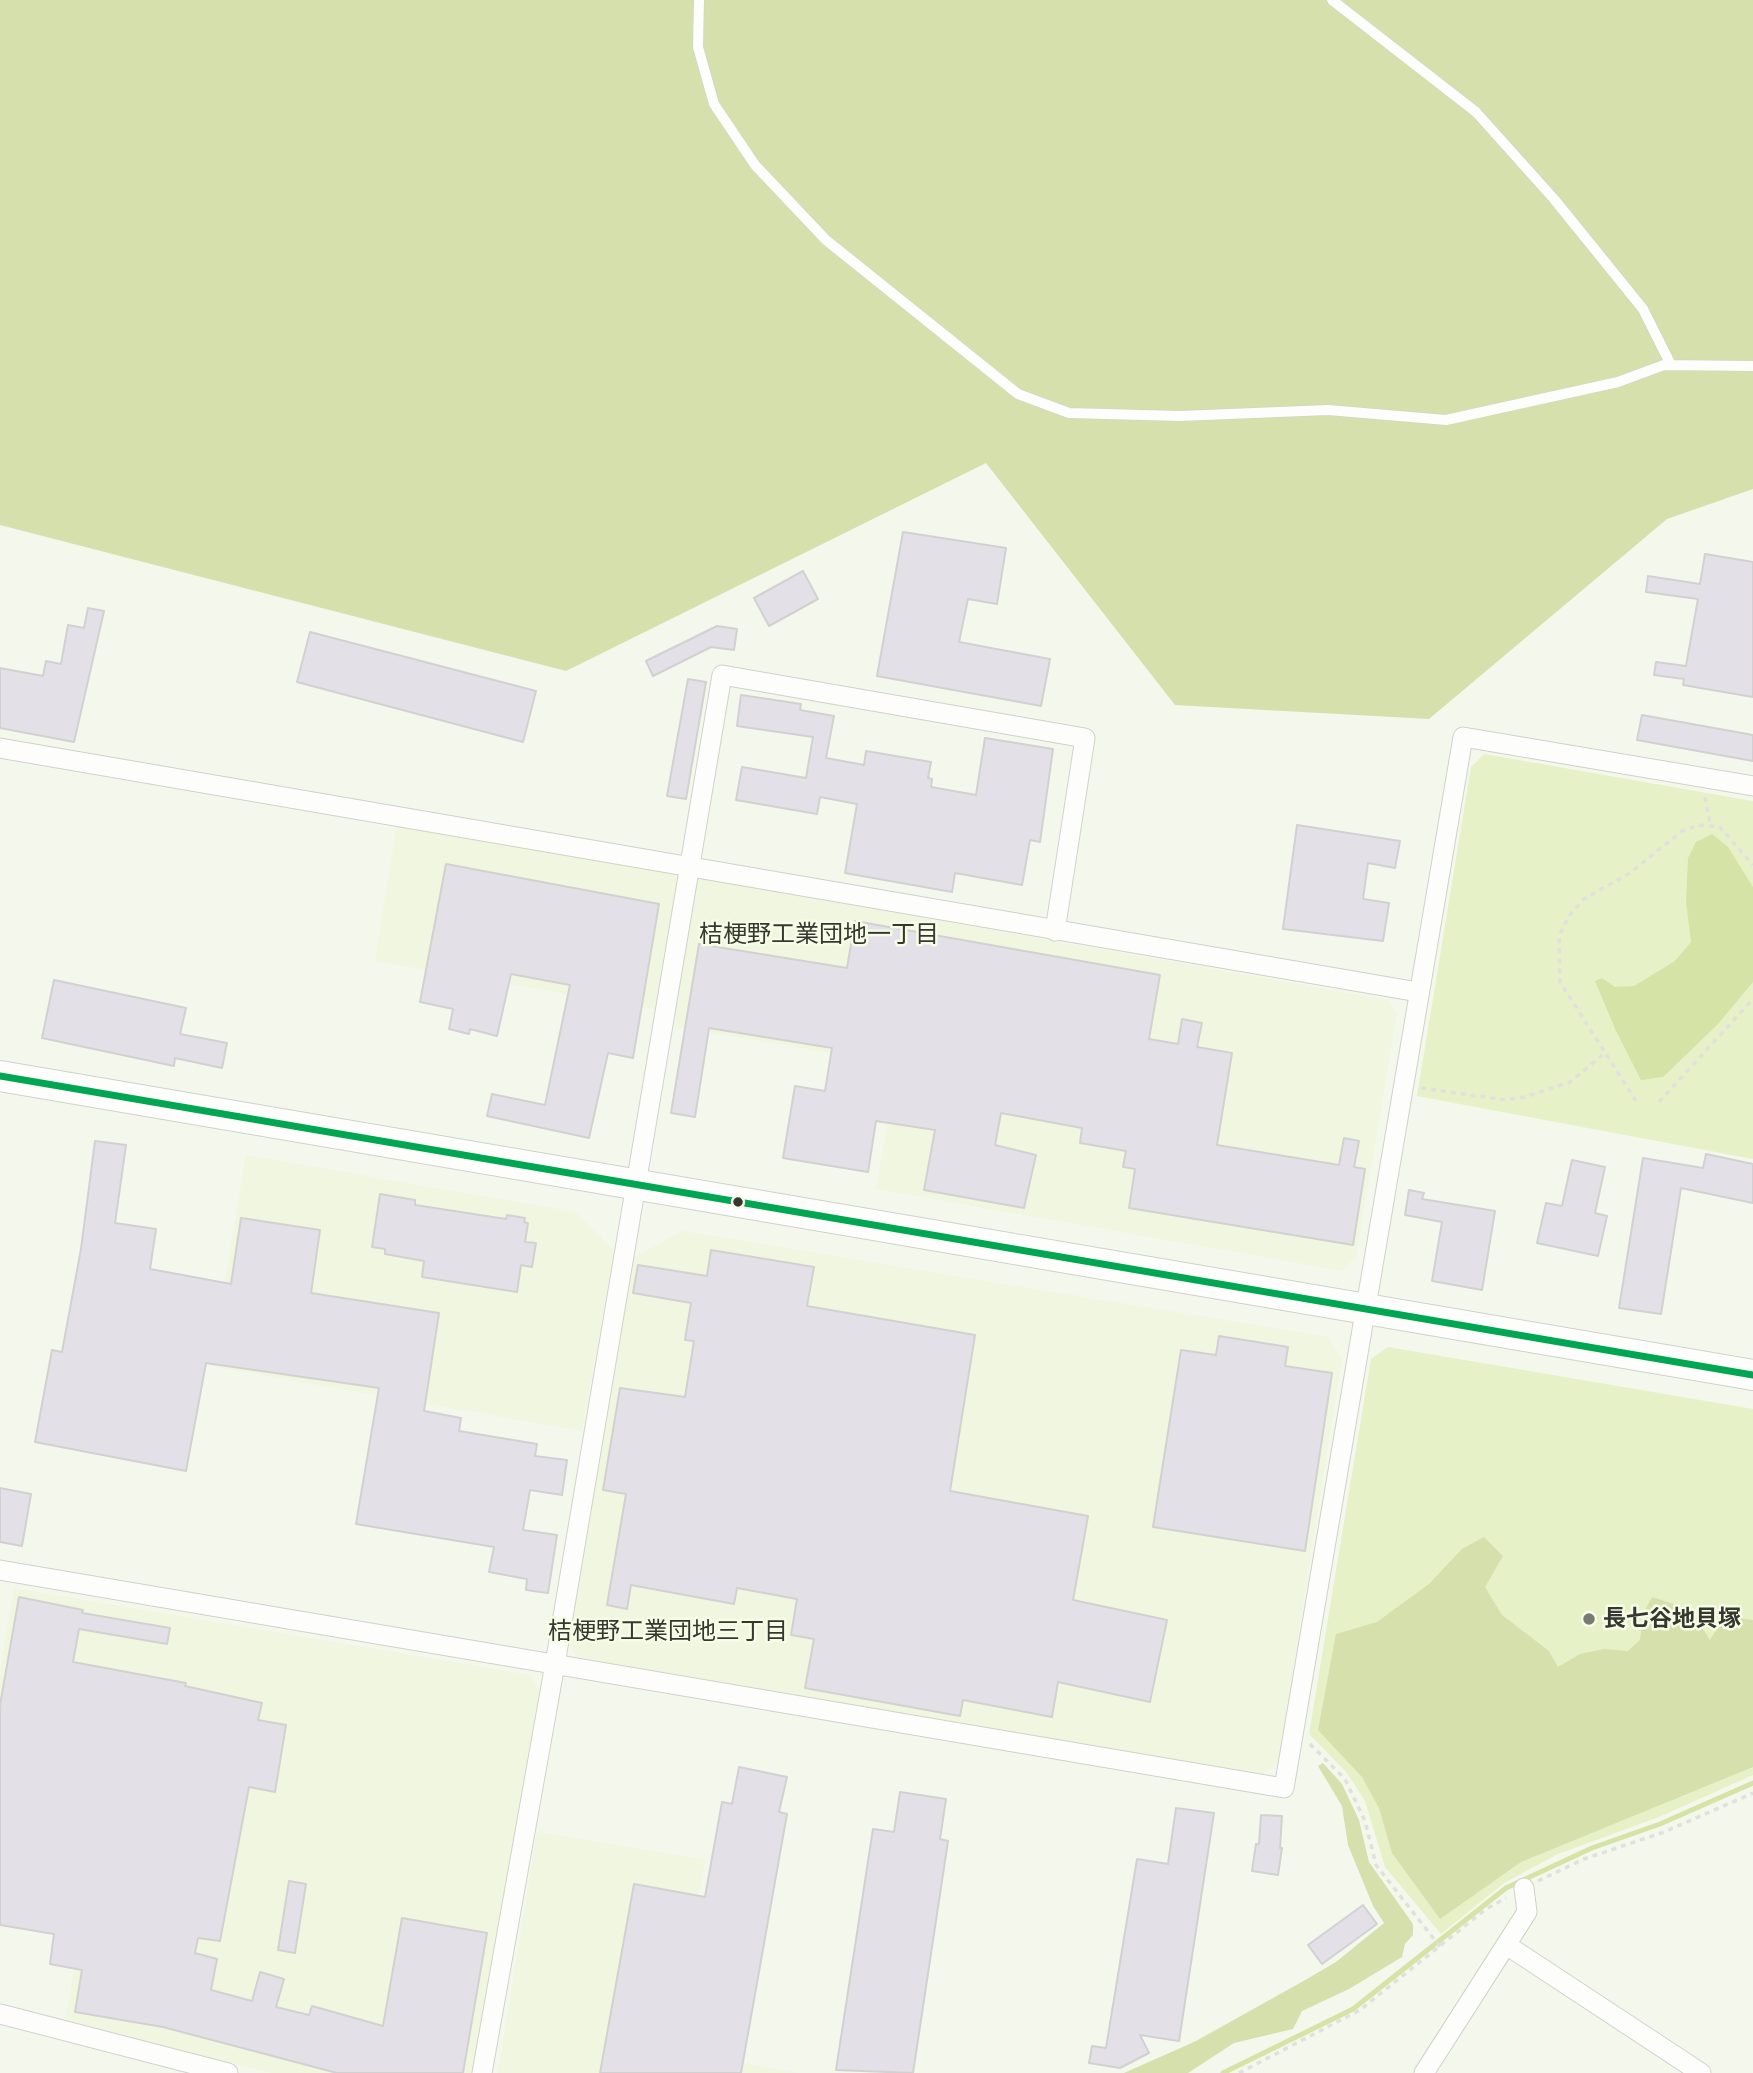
<!DOCTYPE html>
<meta charset="utf-8">
<style>
body{margin:0}
canvas{display:block;background:#f4f7eb}
</style>
<canvas width="1753" height="2073"></canvas>
<script>
const context = document.querySelector('canvas').getContext('2d');
context.lineJoin = 'round';
function fillPath(path, color) {
  context.fillStyle = color;
  context.fill(path, 'evenodd');
}
function shape(rows) {
  const path = new Path2D();
  for (const r of rows) {
    path.moveTo(r[0], r[1]);
    for (let i = 2; i < r.length; i += 2) path.lineTo(r[i], r[i + 1]);
  }
  return path;
}
function trace(path, color, width, dash) {
  context.strokeStyle = color;
  context.lineWidth = width;
  context.lineCap = dash ? 'butt' : 'round';
  context.setLineDash(dash || []);
  context.stroke(path);
}
function write(font, color, halo, rows, align = 'center') {
  context.font = font + ' "Noto Sans","Noto Sans JP",sans-serif';
  context.lineWidth = 5;
  context.setLineDash([]);
  context.textBaseline = 'middle';
  context.strokeStyle = halo;
  context.fillStyle = color;
  for (const [text, x, y, turn = 0] of rows) {
    context.save();
    context.translate(x, y);
    context.rotate((+turn || 0) * Math.PI / 180);
    context.textAlign = isNaN(turn) ? turn : align;
    if (halo) context.strokeText(text, 0, 0);
    context.fillText(text, 0, 0);
    context.restore();
  }
}
fillPath(shape([
 [397,825,1388,1000,1397,1013,1356,1256,1343,1271,876,1189,898,1064,675,1027,676,1013,375,961],
 [246,1155,575,1212,614,1250,582,1431,211,1366],
 [682,1231,1328,1337,1342,1358,1278,1762,1261,1775,577,1657,569,1643,633,1258],
 [14,1588,530,1675,540,1691,473,2073,271,2073,65,2020,109,1780,0,1759,0,1670],
 [537,1832,705,1860,666,2073,498,2073],
 [671,2049,799,2073,667,2073]
]), '#f0f6e0');
fillPath(shape([
 [1484,754,1753,801,1753,1159,1417,1096,1471,767],
 [1388,1347,1753,1409,1753,1775,1659,1817,1558,1854,1504,1883,1441,1934,1385,1867,1365,1801,1347,1773,1309,1734,1371,1359]
]), '#e7f1c8');
fillPath(shape([
 [0,0,1753,0,1753,489,1667,519,1429,719,1175,705,986,463,566,671,0,525],
 [1484,1537,1503,1556,1485,1587,1502,1615,1549,1651,1558,1667,1580,1654,1604,1649,1628,1651,1640,1640,1643,1614,1652,1597,1690,1609,1710,1640,1725,1616,1753,1620,1753,1767,1521,1862,1440,1919,1392,1853,1379,1808,1362,1777,1318,1730,1336,1634,1377,1622,1429,1584,1462,1549],
 [1323,1763,1342,1784,1359,1820,1369,1862,1413,1924,1413,1935,1405,1944,1402,1957,1349,1989,1302,2011,1293,2029,1234,2043,1188,2073,1124,2073,1196,2041,1307,1979,1336,1962,1384,1923,1373,1906,1348,1845,1342,1806,1318,1766]
]), '#d5e0ad');
fillPath(shape([
 [1712,834,1728,847,1753,887,1753,982,1718,1024,1663,1077,1641,1080,1616,1031,1595,981,1602,978,1615,987,1634,986,1675,961,1691,942,1686,902,1688,858,1696,842]
]), '#d5e4a6');
trace(shape([
 [1223,2073,1353,2009,1506,1888,1592,1848,1660,1824,1753,1783]
]), '#d5e4a6', 5);
const building = shape([
 [903,532,1006,548,997,604,968,599,959,642,1050,659,1041,706,877,676,903,532],
 [1705,554,1753,562,1753,697,1683,685,1684,679,1654,675,1656,662,1686,666,1698,599,1646,592,1648,576,1700,584,1705,554],
 [803,571,818,599,769,626,754,598,803,571],
 [88,608,104,611,74,742,0,728,0,668,43,676,46,661,61,664,68,625,84,628,88,608],
 [717,626,737,629,734,650,711,647,653,676,646,661,717,626],
 [310,632,536,691,523,742,297,682,310,632],
 [688,679,706,682,686,799,667,796,688,679],
 [741,695,801,704,800,710,834,716,826,758,864,765,866,751,931,762,928,778,932,779,931,787,976,795,985,738,1053,749,1040,842,1030,840,1022,885,955,873,952,892,845,873,857,804,820,797,817,814,736,800,742,767,806,778,813,737,737,726,741,695],
 [1642,715,1753,735,1753,761,1637,740,1642,715],
 [1297,825,1400,841,1395,868,1368,863,1363,899,1389,903,1383,941,1283,929,1297,825],
 [446,864,659,904,633,1058,608,1053,589,1138,487,1116,492,1094,545,1105,570,985,511,974,497,1036,470,1029,469,1034,449,1029,453,1009,420,1002,446,864],
 [855,921,1160,975,1149,1039,1178,1044,1182,1019,1202,1023,1197,1047,1232,1053,1217,1145,1339,1165,1344,1138,1359,1141,1354,1167,1365,1169,1353,1245,1129,1208,1135,1169,1123,1167,1126,1151,1080,1143,1082,1128,1001,1113,995,1145,1036,1155,1024,1208,924,1190,935,1130,876,1121,868,1172,783,1158,795,1086,825,1091,832,1048,709,1028,695,1117,671,1113,699,944,847,968,855,921],
 [54,980,186,1008,180,1034,227,1043,222,1068,175,1058,174,1066,42,1038,54,980],
 [95,1141,126,1145,115,1223,156,1229,150,1269,231,1284,241,1218,320,1230,311,1293,439,1313,424,1411,461,1418,459,1431,537,1444,535,1456,567,1460,562,1495,530,1490,523,1530,557,1535,548,1593,526,1590,527,1579,489,1572,494,1547,356,1524,379,1388,206,1363,186,1471,35,1442,52,1350,62,1352,81,1249,95,1141],
 [1706,1154,1753,1164,1753,1203,1681,1188,1661,1314,1619,1308,1643,1158,1703,1168,1706,1154],
 [1572,1160,1605,1167,1595,1213,1607,1216,1598,1256,1537,1243,1546,1203,1562,1206,1572,1160],
 [1409,1190,1424,1193,1422,1199,1495,1211,1482,1290,1432,1281,1442,1222,1405,1215,1409,1190],
 [380,1194,415,1200,415,1205,506,1219,507,1215,525,1218,524,1222,528,1223,525,1242,536,1243,532,1267,521,1265,517,1292,422,1277,424,1261,385,1254,385,1249,372,1247,380,1194],
 [711,1250,814,1267,807,1306,975,1335,950,1491,1088,1516,1073,1600,1167,1620,1150,1702,1058,1682,1052,1717,963,1700,960,1716,805,1688,814,1639,791,1635,797,1599,737,1588,734,1604,631,1585,627,1609,607,1605,626,1494,603,1490,620,1388,685,1397,694,1341,685,1340,691,1303,633,1293,638,1265,707,1276,711,1250],
 [1219,1336,1288,1347,1285,1366,1332,1373,1305,1551,1153,1527,1181,1350,1216,1355,1219,1336],
 [0,1488,31,1494,22,1546,0,1542,0,1488],
 [19,1597,83,1610,82,1613,170,1628,167,1644,79,1629,73,1662,186,1683,185,1686,262,1703,258,1720,286,1725,275,1792,249,1787,220,1941,198,1938,195,1953,217,1959,211,1990,252,2001,260,1972,284,1979,276,2007,309,2015,312,2006,383,2026,402,1918,487,1933,463,2073,337,2073,163,2027,75,2012,82,1970,50,1964,54,1934,0,1925,0,1705,19,1597],
 [739,1767,787,1777,779,1812,787,1814,741,2073,600,2073,634,1884,705,1897,722,1802,732,1804,739,1767],
 [900,1792,946,1799,940,1839,948,1841,913,2073,836,2070,873,1829,894,1832,900,1792],
 [1176,1808,1214,1813,1179,2041,1140,2035,1149,2053,1120,2068,1089,2063,1092,2046,1106,2048,1137,1859,1168,1864,1176,1808],
 [1261,1815,1282,1816,1280,1848,1282,1848,1278,1875,1252,1871,1256,1844,1259,1844,1261,1815],
 [289,1881,306,1884,295,1953,278,1950,289,1881],
 [1363,1905,1377,1924,1322,1964,1308,1945,1363,1905]
]);
fillPath(building, '#e4e0e7');
trace(building, '#d1d2d0', 2);
const service = shape([
 [699,0,698,47,714,104,755,165,826,240,1018,394,1069,413,1180,416,1328,410,1446,420,1618,382,1664,365,1753,366],
 [1332,0,1476,112,1554,199,1643,309,1671,365]
]);
const minor = shape([
 [0,748,1418,992],
 [0,1570,1284,1788,1463,737,1753,786],
 [1508,1946,1701,2073],
 [0,2014,228,2073],
 [482,2073,555,1664,722,675,1085,738,1055,931],
 [1424,2073,1527,1912,1524,1888]
]);
const primary = shape([
 [0,1076,1753,1375]
]);
trace(service, '#d0d2c9', 11);
trace(minor, '#d0d2c9', 21);
trace(primary, '#d0d2c9', 32);
trace(shape([
 [1705,797,1710,824],
 [1421,1088,1506,1100,1525,1097,1570,1082,1606,1052],
 [1636,1101,1560,982,1559,936,1569,916,1584,899,1630,873,1682,831,1699,825,1720,827,1753,865],
 [1659,1102,1753,999],
 [1310,1744,1345,1779,1365,1821,1376,1865,1441,1948],
 [1538,1881,1584,1859,1664,1832,1753,1793],
 [1239,2073,1360,2010,1486,1909,1506,1898]
]), '#e0e0dd', 3.5, [5, 5]);
trace(service, '#fdfefc', 10);
trace(minor, '#fdfefc', 19);
trace(primary, '#fdfefc', 30);
trace(shape([
 [0,1076,1753,1375]
]), '#00a651', 7);
for (const [x, y, r, color] of [
 [738,1202,6,"#363830"],
 [1589,1619,7,"#787b71"]
]) {
  const dot = new Path2D();
  dot.arc(x, y, r, 0, 2 * Math.PI);
  context.fillStyle = color;
  context.fill(dot);
  trace(dot, '#f6fce6', 2.5);
}
write('bold 23px', '#363830', '#f6fce6', [
 ["長七谷地貝塚",1603,1619]
], 'left');
write('24px', '#363830', '#f6fce6', [
 ["桔梗野工業団地一丁目",819,935],
 ["桔梗野工業団地三丁目",668,1632]
]);
</script>
